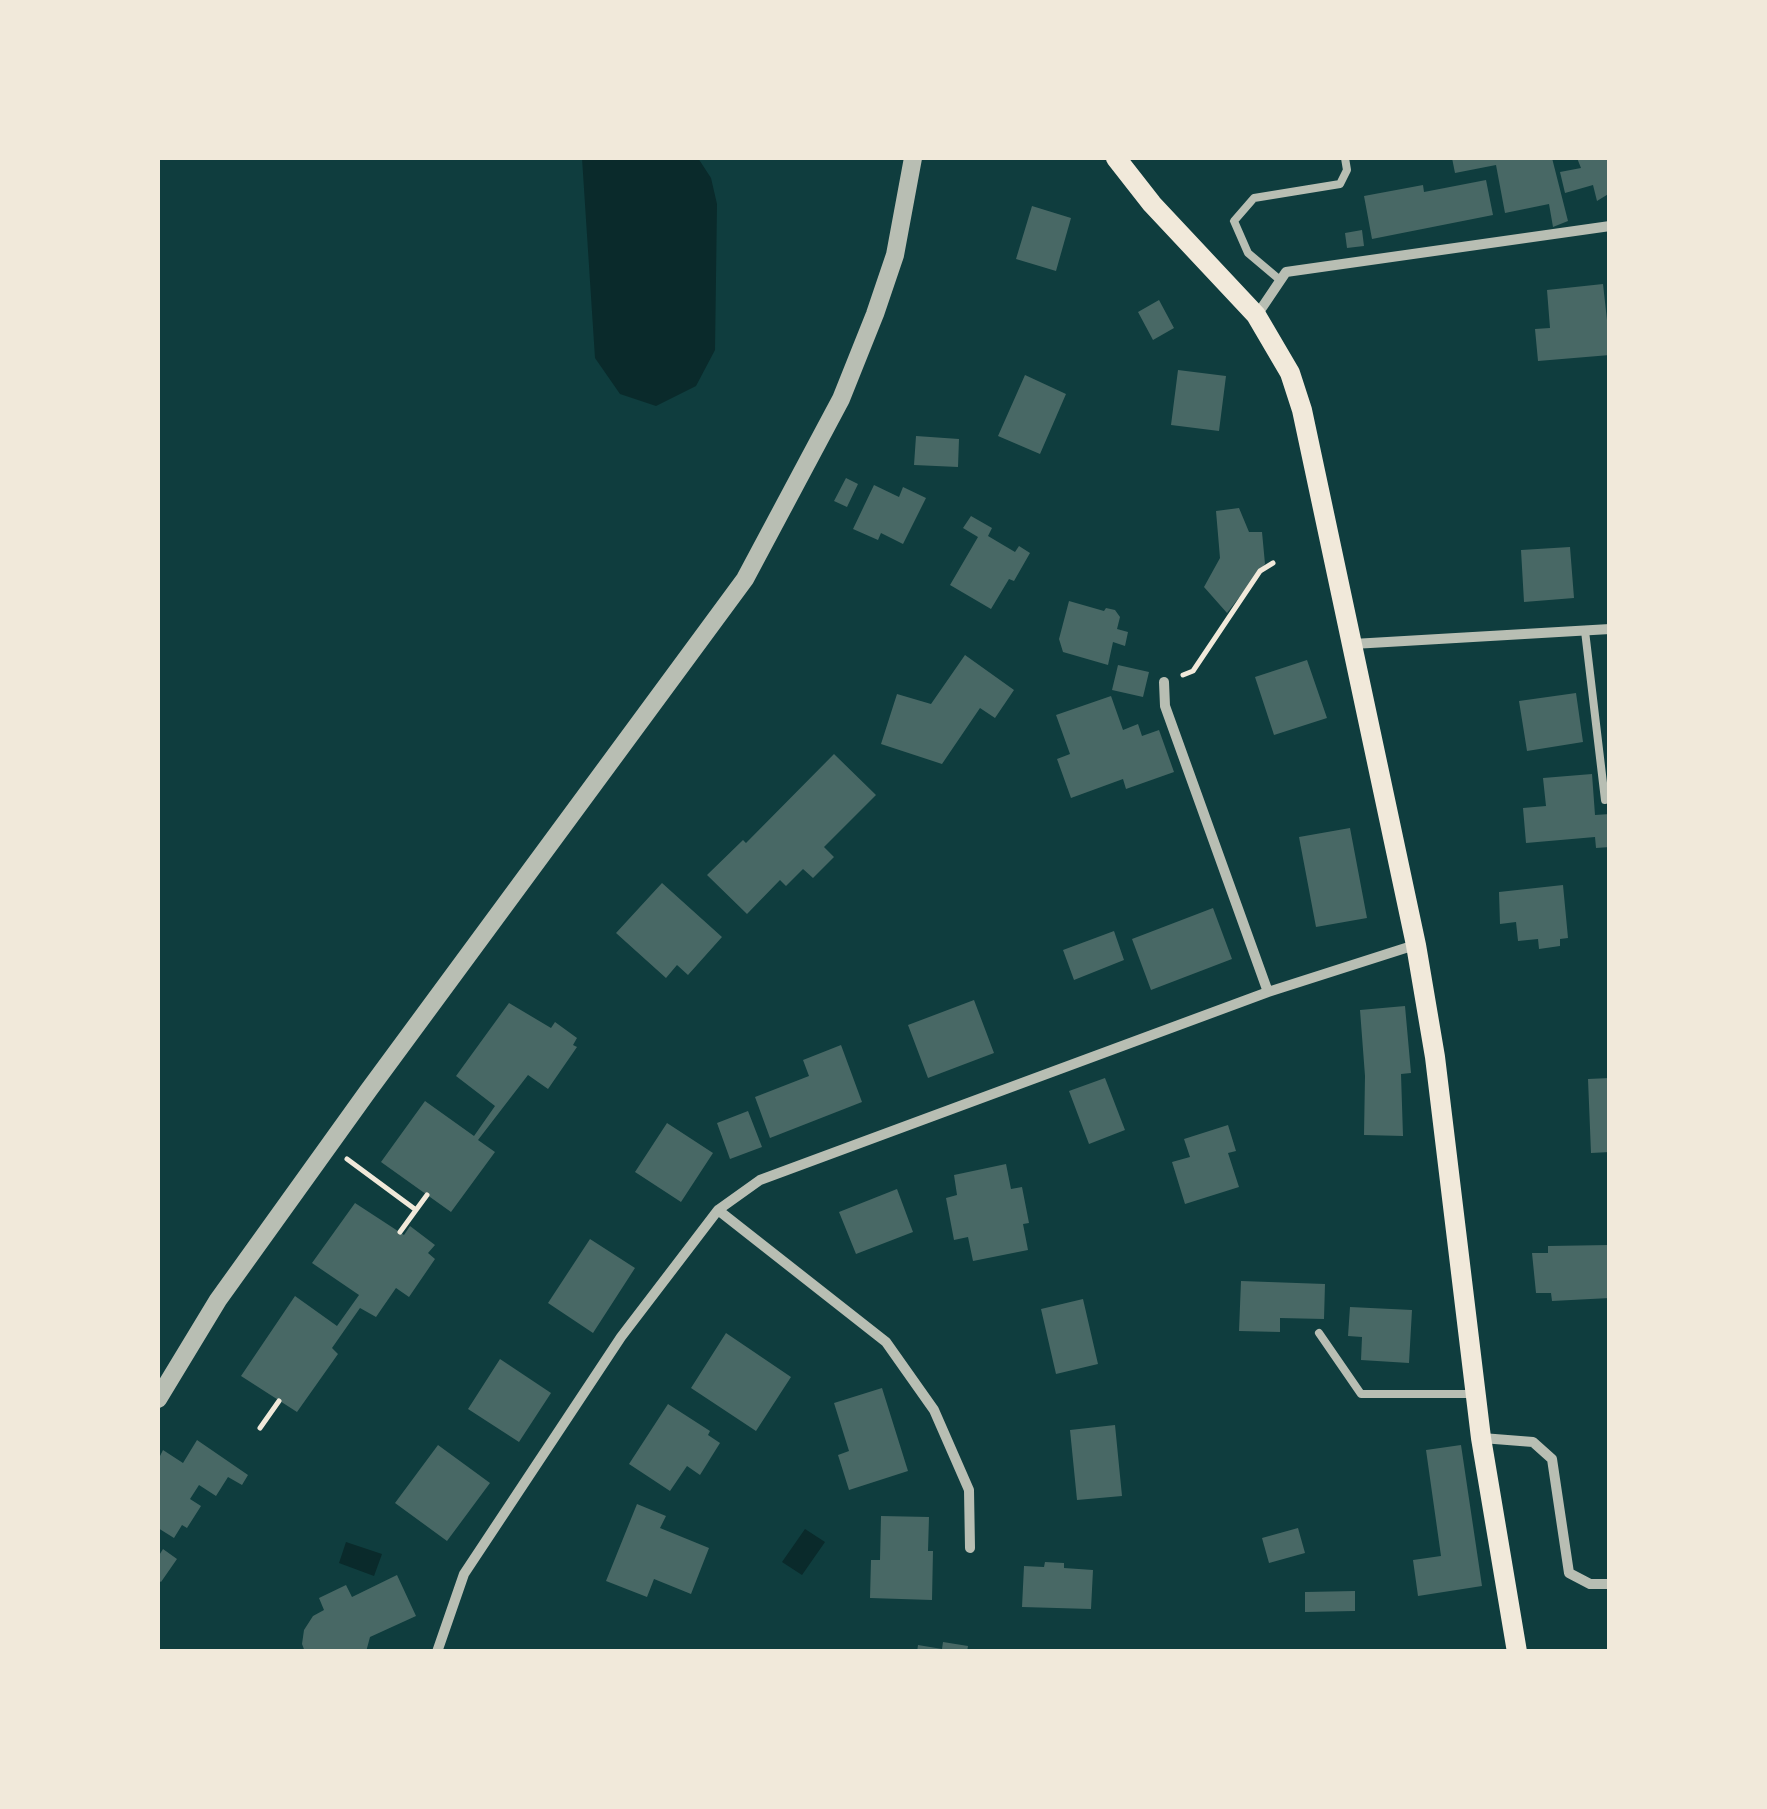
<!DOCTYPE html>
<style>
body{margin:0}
#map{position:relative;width:1767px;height:1809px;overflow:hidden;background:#0f3d3e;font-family:Poppins,sans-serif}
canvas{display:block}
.frame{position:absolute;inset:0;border:160px solid #f1e9da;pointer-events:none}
</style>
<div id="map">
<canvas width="1767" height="1809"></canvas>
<div class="frame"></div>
</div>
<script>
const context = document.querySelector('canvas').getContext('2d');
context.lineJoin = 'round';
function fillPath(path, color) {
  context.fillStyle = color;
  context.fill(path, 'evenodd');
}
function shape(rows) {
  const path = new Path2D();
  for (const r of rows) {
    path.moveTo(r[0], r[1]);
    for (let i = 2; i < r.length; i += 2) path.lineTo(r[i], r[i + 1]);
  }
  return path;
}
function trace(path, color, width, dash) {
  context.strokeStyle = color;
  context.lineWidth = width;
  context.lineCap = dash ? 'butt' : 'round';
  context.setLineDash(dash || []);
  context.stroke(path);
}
fillPath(shape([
 [582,158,698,158,711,178,717,204,715,350,696,386,656,406,620,394,595,358],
 [805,1529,825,1542,802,1575,782,1562],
 [346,1542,382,1554,374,1576,339,1563]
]), '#0a2a2b');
fillPath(shape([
 [1452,158,1552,158,1568,221,1553,227,1549,204,1505,213,1496,165,1455,173],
 [1577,158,1610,158,1610,193,1597,201,1593,185,1565,193,1560,172,1581,168],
 [1486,180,1493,215,1372,239,1364,196,1423,185,1424,192],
 [1032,206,1071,218,1056,271,1016,259],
 [1362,230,1364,246,1347,248,1345,233],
 [1603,284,1607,320,1610,320,1610,355,1538,361,1535,329,1550,328,1547,290],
 [1159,300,1174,328,1153,340,1138,312],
 [1178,370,1226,376,1219,431,1171,425],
 [1025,375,1066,394,1040,454,998,436],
 [916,436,959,439,958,467,914,465],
 [846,478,858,484,847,507,834,501],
 [874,485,899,497,903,487,926,498,903,544,881,533,878,540,853,529],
 [1239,508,1249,532,1262,532,1265,564,1227,613,1204,587,1220,558,1216,511],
 [971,516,992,528,988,536,1015,552,1019,546,1030,553,1014,581,1009,579,991,609,950,585,978,537,963,528],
 [1570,547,1574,598,1524,602,1521,550],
 [1069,601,1104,611,1106,608,1115,610,1120,617,1117,629,1128,632,1125,646,1113,642,1108,665,1063,652,1059,639],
 [965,655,1014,690,995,718,980,708,942,764,881,744,897,694,931,704],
 [1307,660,1327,718,1274,735,1255,677],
 [1118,665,1149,672,1143,697,1112,690],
 [1576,693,1583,742,1527,751,1519,701],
 [1111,696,1123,730,1138,724,1142,736,1159,730,1174,772,1126,789,1123,779,1071,798,1057,759,1070,754,1056,715],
 [834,754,876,795,824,847,834,857,813,878,803,869,786,886,780,880,747,914,707,875,743,840,746,843],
 [1592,774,1595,815,1610,814,1610,847,1596,848,1595,837,1526,843,1523,808,1546,806,1543,778],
 [1350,828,1367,918,1316,927,1299,837],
 [662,883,722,937,688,975,677,965,666,978,616,933],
 [1563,885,1568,938,1560,939,1560,946,1539,949,1538,939,1518,941,1516,922,1500,924,1499,892],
 [1213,908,1232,959,1151,990,1132,939],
 [1114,931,1124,960,1074,980,1063,950],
 [974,1000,994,1053,928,1078,908,1025],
 [509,1003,551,1028,555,1022,577,1038,573,1045,577,1047,548,1089,528,1075,478,1140,495,1152,451,1212,381,1162,425,1101,474,1136,495,1106,456,1076],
 [1405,1006,1411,1073,1401,1074,1403,1136,1364,1135,1365,1076,1360,1010],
 [841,1045,862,1102,770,1138,755,1097,809,1076,803,1060],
 [1105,1078,1125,1130,1089,1144,1069,1091],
 [1610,1078,1610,1152,1591,1153,1588,1079],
 [748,1111,762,1147,730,1159,717,1123],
 [667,1123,713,1153,681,1202,635,1172],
 [1228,1125,1236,1151,1228,1153,1239,1187,1185,1204,1172,1162,1190,1157,1184,1139],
 [1006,1164,1011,1189,1022,1187,1029,1223,1023,1224,1028,1250,973,1261,968,1237,954,1240,946,1198,957,1195,954,1175],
 [897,1189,913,1232,856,1254,839,1212],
 [355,1203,404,1235,410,1226,435,1245,428,1253,435,1259,409,1297,396,1288,376,1317,360,1308,332,1348,338,1354,297,1412,241,1376,295,1296,337,1326,359,1295,312,1263],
 [590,1239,635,1268,593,1333,548,1303],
 [1610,1245,1610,1298,1552,1301,1551,1293,1536,1293,1532,1253,1548,1253,1548,1246],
 [1241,1281,1325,1284,1324,1319,1280,1318,1280,1332,1239,1331],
 [1083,1299,1098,1364,1056,1374,1041,1309],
 [1350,1307,1412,1310,1409,1363,1361,1360,1362,1337,1348,1336],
 [726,1333,791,1377,756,1431,691,1388],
 [500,1359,551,1393,519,1442,468,1409],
 [882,1388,908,1471,849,1490,838,1455,849,1451,834,1403],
 [668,1404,710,1431,708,1435,720,1443,700,1475,687,1466,670,1491,629,1464],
 [1115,1425,1122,1496,1077,1500,1070,1430],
 [197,1440,248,1475,242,1485,228,1477,216,1496,199,1485,190,1499,201,1506,187,1528,182,1525,174,1538,158,1528,158,1460,163,1450,183,1463],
 [438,1445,490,1483,447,1541,395,1503],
 [1461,1445,1482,1586,1418,1596,1413,1560,1441,1556,1426,1450],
 [637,1504,666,1516,660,1528,709,1548,691,1594,654,1579,647,1597,606,1581],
 [881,1516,929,1517,928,1551,933,1551,932,1600,870,1598,871,1560,880,1560],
 [1298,1528,1305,1553,1269,1563,1262,1538],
 [163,1549,177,1559,161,1582,158,1580,158,1557],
 [1045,1562,1064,1563,1064,1568,1093,1570,1091,1609,1022,1607,1024,1566,1044,1567],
 [397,1575,416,1616,370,1637,366,1652,305,1652,302,1644,304,1630,313,1616,324,1610,319,1598,346,1585,352,1597],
 [1355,1591,1355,1611,1305,1612,1305,1592],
 [943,1642,968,1646,967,1652,917,1652,918,1645,942,1649]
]), '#486865');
trace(shape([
 [1183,675,1193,671,1260,571,1273,563],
 [347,1159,416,1210,427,1195],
 [400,1232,416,1210],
 [260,1428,279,1401]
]), '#f1e9da', 5);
trace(shape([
 [1280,280,1248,253,1234,221,1254,198,1340,184,1347,170,1345,158],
 [1585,631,1605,800],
 [1319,1333,1361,1394,1475,1394]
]), '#b8beb3', 8);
trace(shape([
 [1257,315,1286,272,1610,226],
 [1353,644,1610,629],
 [1164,682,1165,706,1268,992],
 [718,1210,886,1342,934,1410,969,1490,970,1548],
 [1482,1438,1533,1442,1552,1459,1569,1573,1590,1584,1610,1584],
 [437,1652,464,1574,621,1337,718,1210,760,1180,1268,992,1415,945]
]), '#b8beb3', 10);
trace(shape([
 [158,1399,218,1300,368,1091,745,579,841,399,875,314,895,255,913,158]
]), '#b8beb3', 18);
trace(shape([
 [1116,158,1152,204,1256,315,1290,373,1302,410,1416,945,1435,1057,1481,1438,1517,1652]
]), '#f1e9da', 20);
</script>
